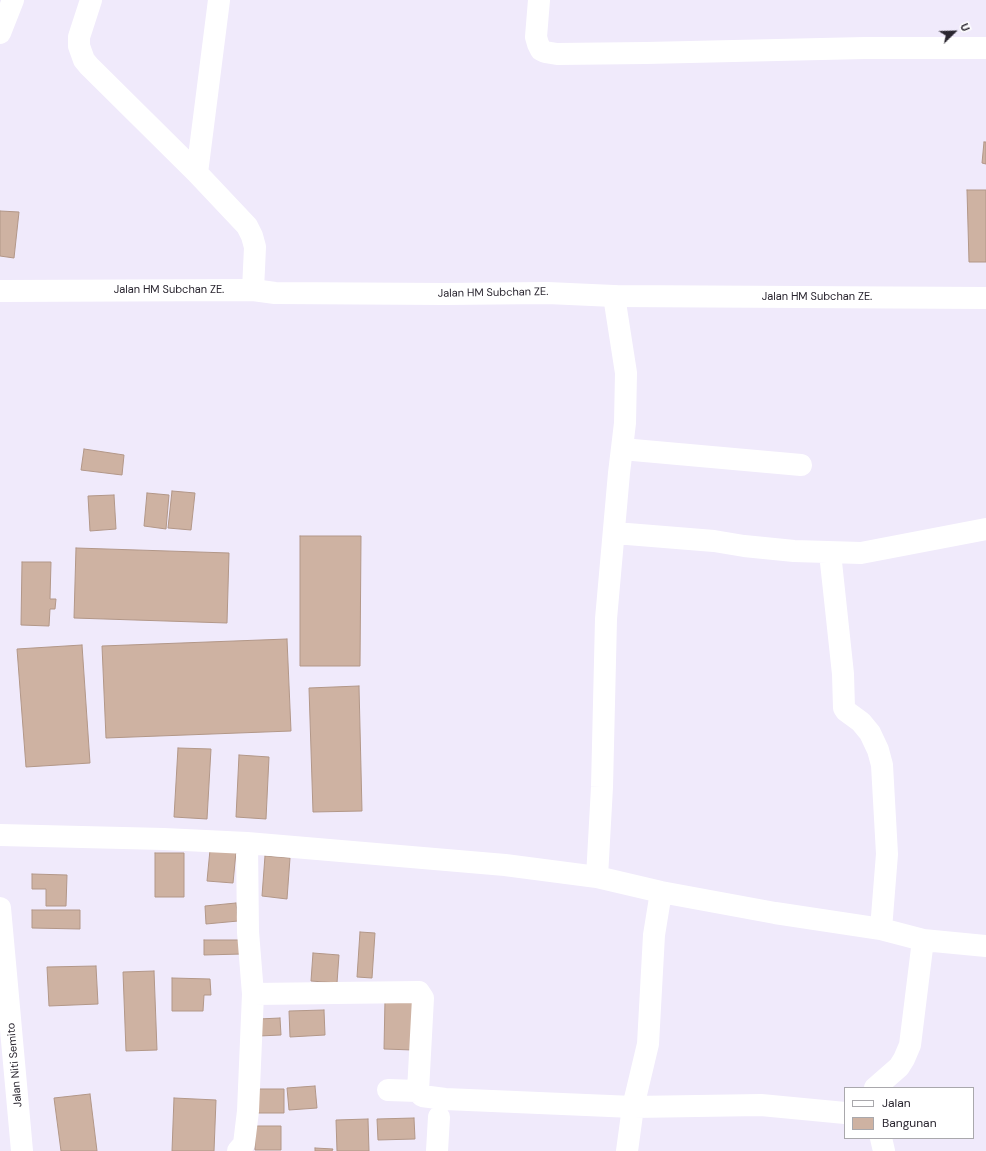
<!DOCTYPE html>
<style>
body{margin:0}
#map{position:relative;width:986px;height:1151px;overflow:hidden;background:#f0eafb;font-family:"DM Sans",sans-serif}
canvas{display:block}
.legend{position:absolute;left:844px;top:1087px;width:130px;height:52px;box-sizing:border-box;background:#fff;border:1px solid #a9a8ac;margin:0;padding:5px 7px;list-style:none;font-size:12px;color:#29252f}
.legend li{display:flex;align-items:center;gap:8px;height:20px}
.legend b{width:20px;border:1px solid #a9a8ac}
.north{position:absolute;left:934px;top:12px;width:40px;height:40px;-webkit-text-stroke:3px #fff;paint-order:stroke;rotate:67deg;font-size:11px;font-weight:700;line-height:16px;text-align:center;color:#29252f}
.north::after{content:'';display:block;margin:auto;width:14px;height:18px;background:#29252f;clip-path:polygon(50% 0,100% 100%,50% 72%,0 100%)}
</style>
<div id="map">
<canvas width="986" height="1151"></canvas>
<ul class="legend">
<li><b style="height:5px;background:#fff"></b>Jalan</li>
<li><b style="height:11px;background:#ceb2a2"></b>Bangunan</li>
</ul>
<div class="north">U</div>
</div>
<script>
const context = document.querySelector('canvas').getContext('2d');
context.lineJoin = 'round';
function fillPath(path, color) {
  context.fillStyle = color;
  context.fill(path, 'evenodd');
}
function shape(rows) {
  const path = new Path2D();
  for (const r of rows) {
    path.moveTo(r[0], r[1]);
    for (let i = 2; i < r.length; i += 2) path.lineTo(r[i], r[i + 1]);
  }
  return path;
}
function trace(path, color, width, dash) {
  context.strokeStyle = color;
  context.lineWidth = width;
  context.lineCap = dash ? 'butt' : 'round';
  context.setLineDash(dash || []);
  context.stroke(path);
}
function write(font, color, halo, rows, align = 'center') {
  context.font = font + ' "DM Sans",sans-serif';
  context.lineWidth = 3;
  context.setLineDash([]);
  context.textBaseline = 'middle';
  context.strokeStyle = halo;
  context.fillStyle = color;
  for (const [text, x, y, turn = 0] of rows) {
    context.save();
    context.translate(x, y);
    context.rotate((+turn || 0) * Math.PI / 180);
    context.textAlign = isNaN(turn) ? turn : align;
    if (halo) context.strokeText(text, 0, 0);
    context.fillText(text, 0, 0);
    context.restore();
  }
}
const building = shape([
 [984,142,986,142,986,164,982,163,984,142],
 [967,190,986,190,986,262,969,262,967,190],
 [0,211,19,212,14,258,0,256,0,211],
 [84,449,124,455,122,475,81,470,84,449],
 [172,491,195,493,191,530,168,528,172,491],
 [147,493,169,495,166,529,144,526,147,493],
 [114,495,116,529,90,531,88,496,114,495],
 [300,536,361,536,360,666,300,666,300,536],
 [76,548,229,553,227,623,74,618,76,548],
 [22,562,51,562,50,599,56,599,55,609,50,609,49,626,21,625,22,562],
 [287,639,291,731,106,738,102,646,287,639],
 [82,645,90,763,26,767,17,649,82,645],
 [359,686,362,811,313,812,309,688,359,686],
 [178,748,211,749,207,819,174,817,178,748],
 [239,755,269,757,266,819,236,817,239,755],
 [210,850,236,852,233,883,207,881,210,850],
 [155,853,184,853,184,897,155,897,155,853],
 [265,856,290,858,287,899,262,896,265,856],
 [32,874,67,875,66,906,46,906,46,889,32,889,32,874],
 [236,903,238,921,206,924,205,906,236,903],
 [32,910,80,910,80,929,32,928,32,910],
 [360,932,375,933,372,978,357,977,360,932],
 [204,940,242,940,242,954,204,955,204,940],
 [313,953,339,955,337,983,311,981,313,953],
 [96,966,98,1004,49,1006,47,967,96,966],
 [154,971,157,1050,126,1051,123,972,154,971],
 [172,978,210,979,211,995,204,995,203,1011,172,1011,172,978],
 [385,1000,414,1000,413,1050,384,1049,385,1000],
 [324,1010,325,1035,290,1037,289,1011,324,1010],
 [280,1018,281,1035,259,1036,259,1019,280,1018],
 [315,1086,317,1108,289,1110,287,1088,315,1086],
 [255,1089,284,1089,284,1113,254,1113,255,1089],
 [90,1094,97,1151,61,1151,54,1098,90,1094],
 [174,1098,216,1100,214,1151,172,1151,174,1098],
 [414,1118,415,1139,378,1140,377,1119,414,1118],
 [368,1119,369,1151,337,1151,336,1120,368,1119],
 [255,1126,281,1126,281,1150,255,1150,255,1126],
 [315,1148,333,1149,332,1151,315,1151,315,1148]
]);
fillPath(building, '#ceb2a2');
trace(building, '#b29788', 1);
trace(shape([
 [91,0,79,37,79,46,84,60,89,66,197,173,247,226,252,236,255,247,253,290],
 [539,0,536,37,538,44,541,50,545,52,557,54,646,53,865,48,986,48],
 [0,33,13,0],
 [197,173,219,0],
 [622,449,801,465],
 [615,533,714,541,744,546,794,551,861,553,986,529],
 [830,553,843,674,844,708,846,711,861,722,870,733,878,750,882,765,887,854,881,929],
 [0,835,164,839,247,843,505,865,597,877,661,892,775,913,881,929,923,940,986,946],
 [597,877,602,787,606,619,619,473,625,423,626,373,614,296],
 [253,994,419,992,423,998,418,1091,422,1096,445,1099,633,1107,761,1105,845,1113],
 [875,1088,899,1067,904,1059,910,1045,923,940],
 [388,1090,418,1091],
 [881,1138,884,1151],
 [238,1151,244,1144,248,1111,253,994,248,932,247,843],
 [437,1151,439,1117],
 [627,1151,633,1107,648,1044,654,935,661,892]
]), '#fff', 22);
trace(shape([
 [0,291,253,290,275,293,445,294,547,293,614,296,986,298],
 [0,908,22,1151]
]), '#fff', 22);
write('11px', '#29252f', '#fff', [
 ["Jalan HM Subchan ZE.",169,290],
 ["Jalan HM Subchan ZE.",493,293,-1],
 ["Jalan HM Subchan ZE.",817,297],
 ["Jalan Niti Semito",15,1065,-95]
]);
</script>
